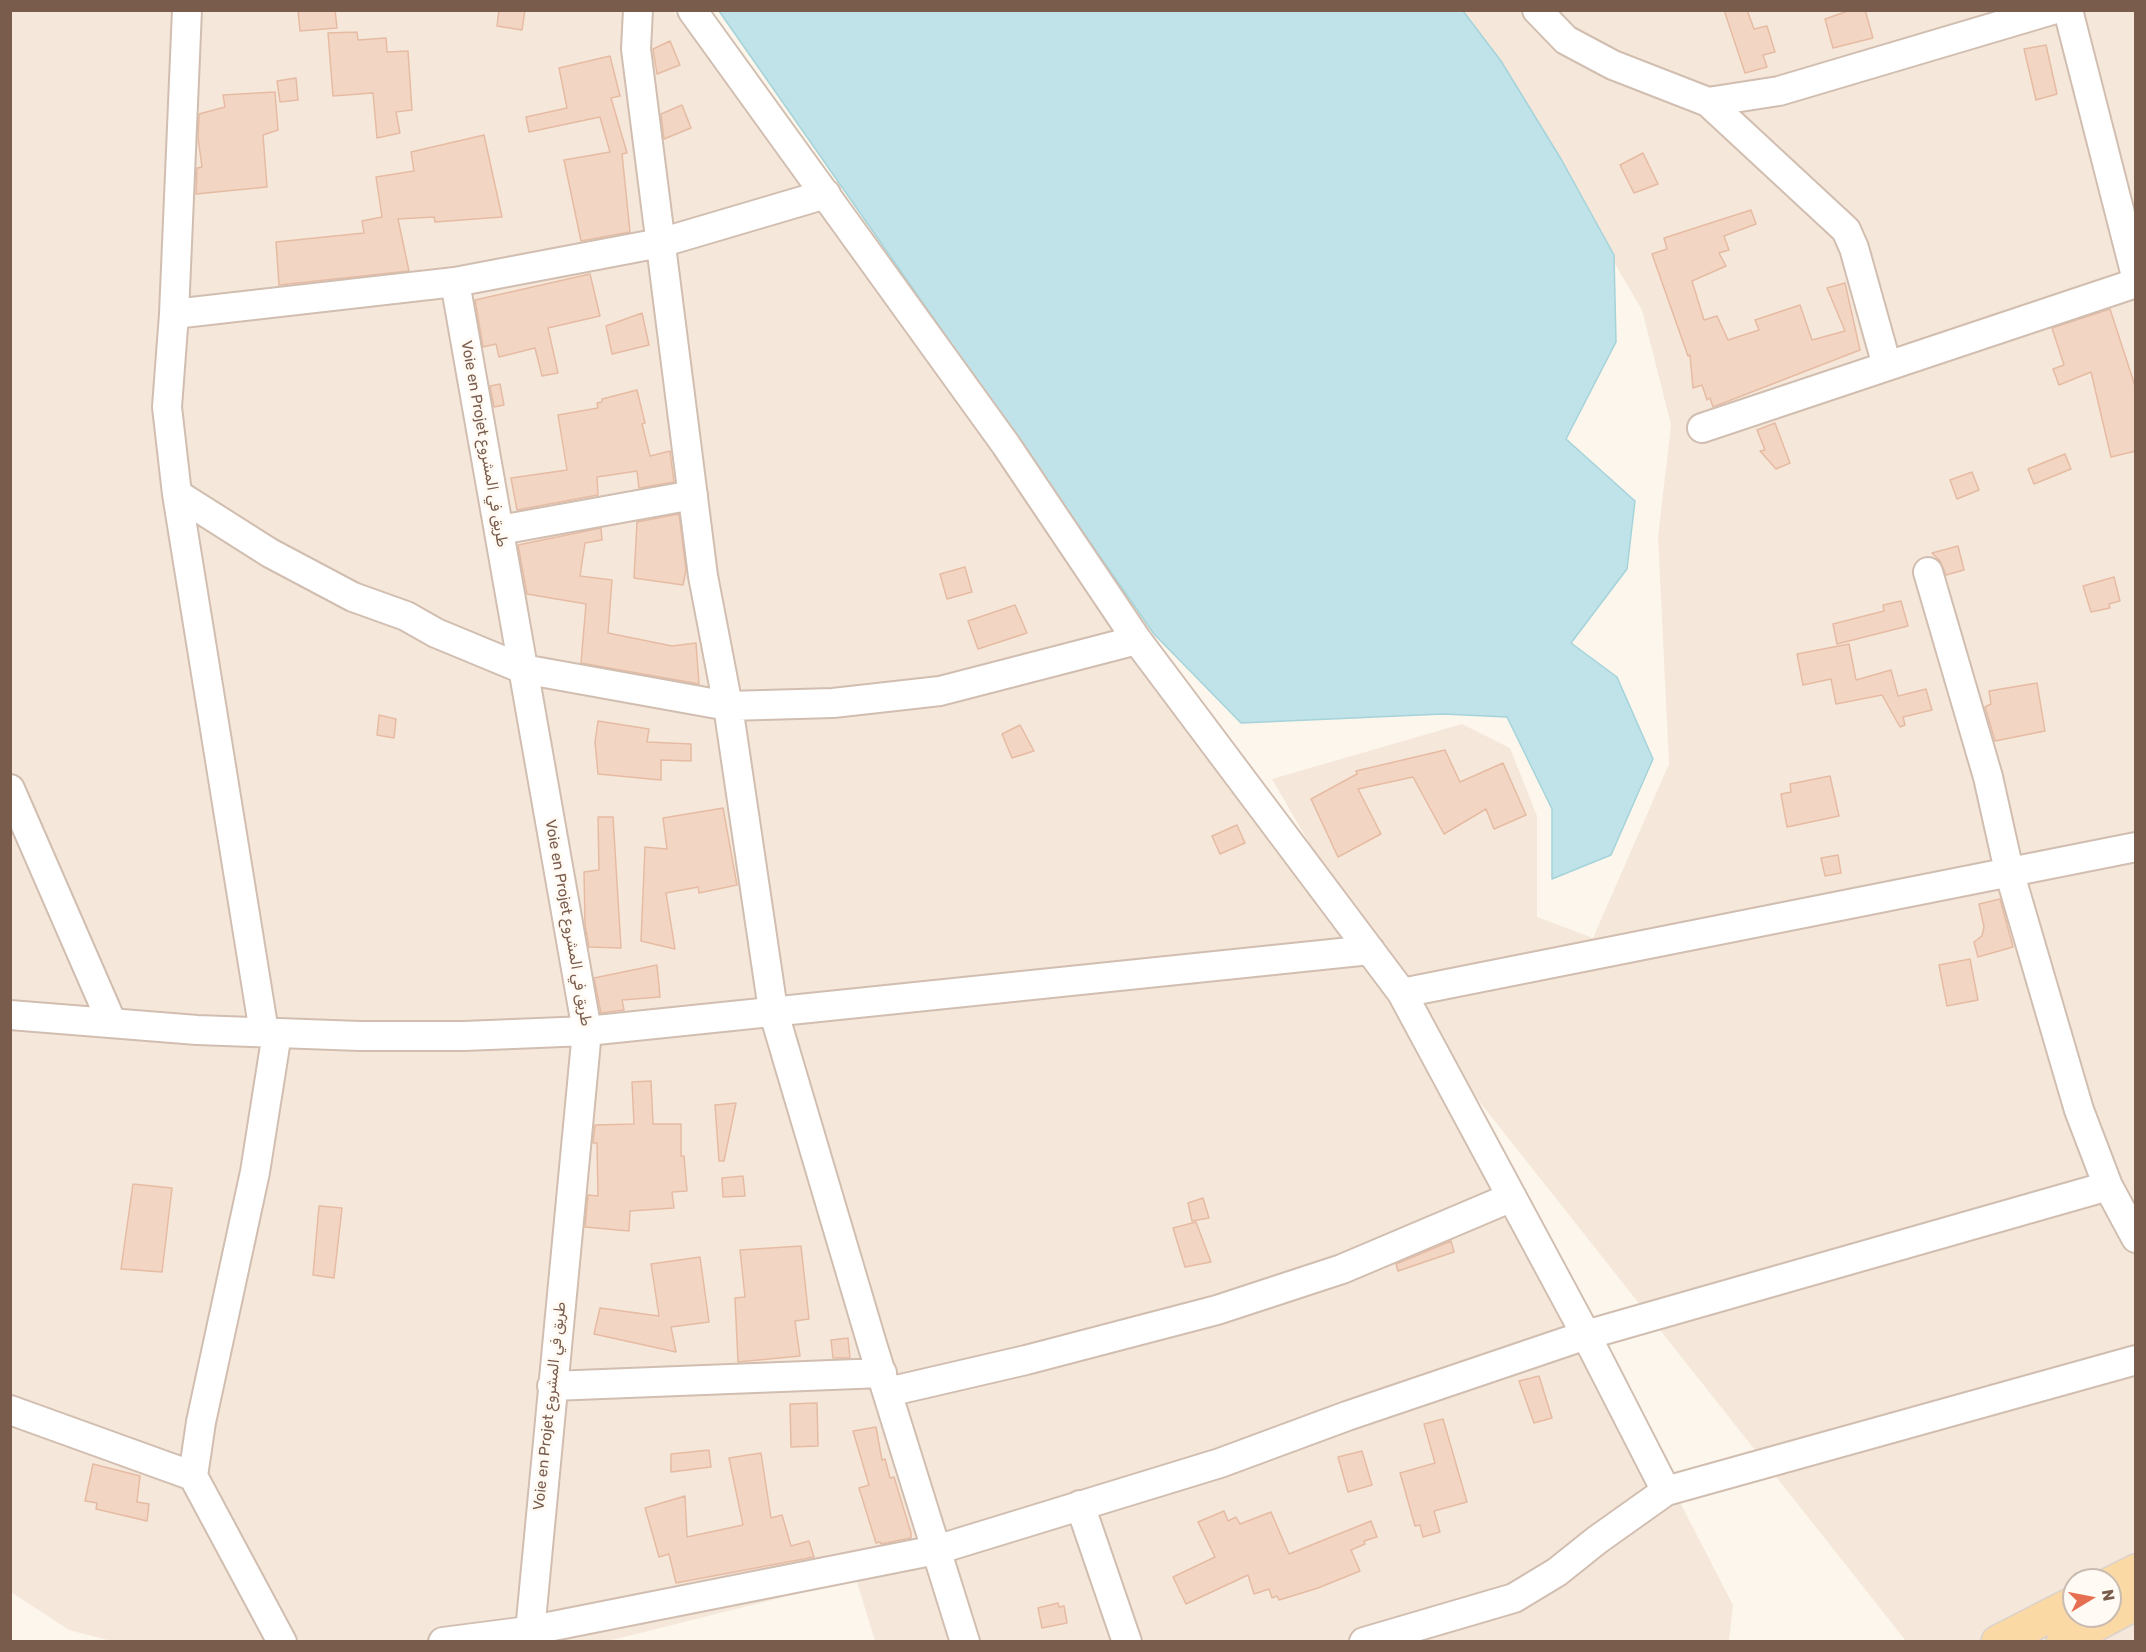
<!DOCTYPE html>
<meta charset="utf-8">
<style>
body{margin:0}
#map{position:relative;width:2146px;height:1652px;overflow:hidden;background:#fdf6ec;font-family:Rubik,sans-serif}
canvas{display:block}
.frame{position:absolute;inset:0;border:12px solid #7a5c4d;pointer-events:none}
.north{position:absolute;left:2062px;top:1568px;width:60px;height:60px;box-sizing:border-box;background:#fffaf3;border:2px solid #cabbb1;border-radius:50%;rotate:80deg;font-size:16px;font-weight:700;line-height:24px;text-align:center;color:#7a5c4d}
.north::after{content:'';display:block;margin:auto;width:21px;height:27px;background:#e76f51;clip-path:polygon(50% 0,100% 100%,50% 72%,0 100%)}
</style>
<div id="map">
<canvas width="2146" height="1652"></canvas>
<div class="frame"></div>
<div class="north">N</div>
</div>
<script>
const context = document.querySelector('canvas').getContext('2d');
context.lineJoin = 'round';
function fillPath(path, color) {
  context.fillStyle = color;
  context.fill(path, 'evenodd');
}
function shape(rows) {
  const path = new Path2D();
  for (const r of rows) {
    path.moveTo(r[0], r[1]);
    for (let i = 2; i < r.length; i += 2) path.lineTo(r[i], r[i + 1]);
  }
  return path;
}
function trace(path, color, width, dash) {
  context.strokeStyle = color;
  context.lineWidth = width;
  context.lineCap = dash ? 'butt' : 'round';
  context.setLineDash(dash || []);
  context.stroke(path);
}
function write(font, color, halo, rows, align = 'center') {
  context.font = font + ' Rubik,"Noto Sans Arabic",sans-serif';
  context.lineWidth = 6;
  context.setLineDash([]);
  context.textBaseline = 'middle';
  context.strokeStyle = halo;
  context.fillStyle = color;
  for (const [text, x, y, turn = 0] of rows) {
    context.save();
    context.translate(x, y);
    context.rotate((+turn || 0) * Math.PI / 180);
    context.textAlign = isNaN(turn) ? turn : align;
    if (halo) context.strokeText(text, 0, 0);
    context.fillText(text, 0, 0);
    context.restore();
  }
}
fillPath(shape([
 [10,11,673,11,1376,966,1507,1221,1565,1280,1733,1605,1729,1641,875,1641,856,1579,608,1641,115,1642,69,1630,11,1592],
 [1463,11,2135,11,2135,1641,1906,1641,1403,1005,1272,779,1462,724,1510,748,1537,816,1537,917,1593,938,1669,764,1658,537,1671,425,1642,310,1476,27],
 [2074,1580,2110,1580,2110,1616,2074,1616]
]), '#f5e8da');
const water = shape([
 [719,11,1463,11,1501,61,1561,159,1614,255,1616,342,1566,439,1635,501,1627,569,1571,643,1617,677,1653,759,1611,855,1552,879,1552,809,1507,717,1443,714,1241,723,1154,634,719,11]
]);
fillPath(water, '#bfe3e8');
trace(water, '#a5d3da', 1.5);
const building = shape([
 [298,10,335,10,337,28,300,31,298,10],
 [499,10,525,10,522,30,497,26,499,10],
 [1724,10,1747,10,1754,29,1767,26,1775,52,1763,55,1767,67,1745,73,1724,10],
 [1851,10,1865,10,1873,38,1833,48,1825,19,1851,10],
 [357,32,358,40,386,38,387,52,408,51,412,110,396,112,400,133,377,138,373,93,333,96,328,33,357,32],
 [670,41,680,65,657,74,653,49,670,41],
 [2046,45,2057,94,2036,100,2024,49,2046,45],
 [610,56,620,96,611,98,627,153,622,154,630,232,581,241,564,160,610,152,600,117,529,132,526,117,567,108,559,68,610,56],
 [296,78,298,100,280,102,277,81,296,78],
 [275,92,278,130,263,135,267,187,196,194,197,168,202,167,198,138,199,114,225,107,223,95,275,92],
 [682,105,691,128,664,139,661,114,682,105],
 [484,135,502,217,435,222,434,217,398,219,409,271,279,285,276,242,364,233,362,221,382,217,376,177,414,171,411,152,484,135],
 [1643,153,1658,184,1634,193,1620,165,1643,153],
 [1751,210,1756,224,1724,236,1729,250,1719,253,1726,266,1692,281,1704,320,1717,316,1728,340,1759,330,1755,320,1800,305,1812,340,1845,331,1827,288,1845,283,1860,350,1713,407,1710,398,1707,400,1702,385,1693,388,1690,355,1688,356,1652,254,1667,249,1664,238,1751,210],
 [590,274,600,316,548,328,558,373,542,376,535,348,499,357,496,344,483,347,475,300,590,274],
 [2110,309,2136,389,2136,451,2111,457,2091,372,2059,385,2053,369,2064,365,2052,328,2110,309],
 [642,313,649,345,612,354,606,326,642,313],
 [500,384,504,405,494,407,490,386,500,384],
 [637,390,645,423,642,424,650,456,670,451,674,482,639,488,637,471,597,477,598,495,517,510,511,478,567,470,558,415,598,408,597,403,602,402,602,399,637,390],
 [1775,423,1790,463,1776,469,1760,451,1765,450,1757,430,1775,423],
 [2065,454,2071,469,2034,484,2028,469,2065,454],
 [1972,472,1979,490,1957,499,1950,480,1972,472],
 [679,514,686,570,683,585,634,578,637,522,679,514],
 [601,528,602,540,585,543,580,576,612,580,608,633,672,646,696,643,699,684,581,663,586,604,527,594,518,545,601,528],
 [1958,546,1964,570,1946,575,1940,561,1932,553,1958,546],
 [965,567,972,592,947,599,940,574,965,567],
 [2114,577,2120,601,2109,604,2110,608,2091,612,2083,586,2114,577],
 [1901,601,1908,626,1837,644,1833,624,1884,611,1883,605,1901,601],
 [1015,605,1027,633,978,649,968,621,1015,605],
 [1849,644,1856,680,1891,670,1898,696,1926,689,1932,710,1903,717,1905,725,1900,727,1882,695,1836,704,1831,679,1803,685,1797,654,1849,644],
 [2037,683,2045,731,1995,741,1985,707,1991,704,1989,691,2037,683],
 [379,715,396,719,394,738,377,735,379,715],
 [598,721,649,729,647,742,691,744,691,761,661,760,661,780,598,774,595,742,598,721],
 [1020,725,1034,751,1012,758,1002,734,1020,725],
 [1445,750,1460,782,1503,763,1526,815,1494,829,1486,809,1444,834,1413,777,1358,789,1381,834,1338,857,1311,799,1357,774,1356,771,1445,750],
 [1830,776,1839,816,1787,827,1781,794,1791,792,1790,784,1830,776],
 [723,808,737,885,699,893,698,887,666,893,675,949,641,941,645,847,667,849,663,818,723,808],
 [598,817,613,817,621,948,589,947,585,925,584,872,599,870,598,817],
 [1237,825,1245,843,1220,854,1212,836,1237,825],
 [1838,855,1841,873,1825,876,1821,858,1838,855],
 [2000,899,2013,947,1978,957,1974,942,1982,936,1984,927,1979,904,2000,899],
 [1970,959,1978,1000,1947,1006,1939,965,1970,959],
 [657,965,660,997,622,1000,624,1010,601,1013,594,978,657,965],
 [651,1081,653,1124,681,1124,681,1156,684,1156,687,1191,672,1192,674,1208,630,1211,629,1231,585,1227,588,1195,598,1196,597,1143,593,1143,595,1125,634,1124,632,1082,651,1081],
 [736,1103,724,1161,719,1161,715,1105,736,1103],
 [743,1176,745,1196,723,1197,722,1178,743,1176],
 [133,1184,172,1188,162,1272,121,1269,133,1184],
 [1203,1198,1209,1218,1192,1221,1188,1203,1203,1198],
 [319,1206,342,1208,334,1278,313,1275,319,1206],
 [1196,1222,1211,1262,1185,1267,1173,1228,1196,1222],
 [1451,1241,1454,1252,1398,1271,1396,1264,1451,1241],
 [801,1246,809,1319,795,1321,800,1356,738,1362,735,1298,745,1297,740,1250,801,1246],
 [700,1257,709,1322,671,1327,676,1352,594,1334,600,1308,659,1316,651,1264,700,1257],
 [848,1338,850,1358,833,1358,831,1340,848,1338],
 [1539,1376,1552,1418,1534,1423,1519,1381,1539,1376],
 [817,1403,818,1446,791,1447,790,1404,817,1403],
 [1443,1419,1467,1502,1434,1511,1440,1532,1423,1537,1420,1525,1415,1526,1400,1473,1435,1463,1424,1424,1443,1419],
 [876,1427,882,1460,885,1459,890,1478,894,1477,911,1533,911,1538,881,1544,880,1542,876,1543,859,1488,869,1485,853,1431,876,1427],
 [709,1450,711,1467,671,1472,671,1454,709,1450],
 [1362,1451,1372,1485,1348,1492,1338,1457,1362,1451],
 [761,1453,771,1518,782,1515,791,1546,809,1541,814,1557,676,1583,669,1554,659,1557,645,1508,685,1496,687,1537,743,1525,729,1458,761,1453],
 [93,1464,140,1476,137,1502,149,1504,147,1521,96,1509,97,1503,85,1501,93,1464],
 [1224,1511,1228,1521,1236,1517,1240,1524,1271,1512,1289,1554,1371,1521,1377,1537,1364,1541,1365,1544,1351,1550,1360,1571,1318,1588,1279,1600,1277,1596,1272,1598,1269,1589,1254,1594,1248,1575,1186,1604,1173,1577,1215,1557,1198,1522,1224,1511],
 [1058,1603,1059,1607,1064,1606,1067,1623,1042,1628,1038,1608,1058,1603]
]);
fillPath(building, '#f3d5c3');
trace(building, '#e6bba3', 1.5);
const minor = shape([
 [187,10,174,314,167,407,177,494,264,1032],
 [638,10,636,49,703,576,728,706,773,1010,872,1344,965,1642],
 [692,10,1006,445,1137,640,1402,993,1586,1335,1666,1491],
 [1537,10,1566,40,1613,65,1708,102,1846,230,1854,248,1887,366],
 [2068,10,2136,276],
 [1708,102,1779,91,2052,10],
 [455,282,587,1031,529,1642],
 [174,314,455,282,660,243,826,194],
 [1702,428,2136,283],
 [177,494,270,553,353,597,406,616,436,633,523,669,728,706,833,703,940,691,1137,640],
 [500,530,693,495],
 [1928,572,1988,777,2009,871,2079,1110,2108,1186,2136,1238],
 [10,789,112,1023],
 [1402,993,2136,847],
 [10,1015,197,1030,360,1036,464,1036,587,1031,1370,950],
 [277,1033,255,1172,201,1422,193,1476,282,1642],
 [552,1386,882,1373],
 [888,1392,1026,1360,1217,1310,1342,1269,1512,1197],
 [10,1410,193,1476],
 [1080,1505,1127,1642],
 [443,1642,528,1631,936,1550,1220,1463,1347,1416,1586,1335,2108,1186],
 [1364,1642,1514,1598,1557,1572,1597,1540,1666,1491,2136,1360]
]);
const major = shape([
 [2110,1584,2136,1571],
 [1998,1642,2074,1603],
 [2063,1642,2136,1603]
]);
trace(minor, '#d1beb0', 32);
trace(major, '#dad1cd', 36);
trace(minor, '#fff', 28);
trace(major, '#fbd9a5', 33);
write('15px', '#7a5c4d', '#fffaf3', [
 ["Voie en Projet طريق في المشروع",484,444,80],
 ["Voie en Projet طريق في المشروع",568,923,80],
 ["Voie en Projet طريق في المشروع",550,1406,-84]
]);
</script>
